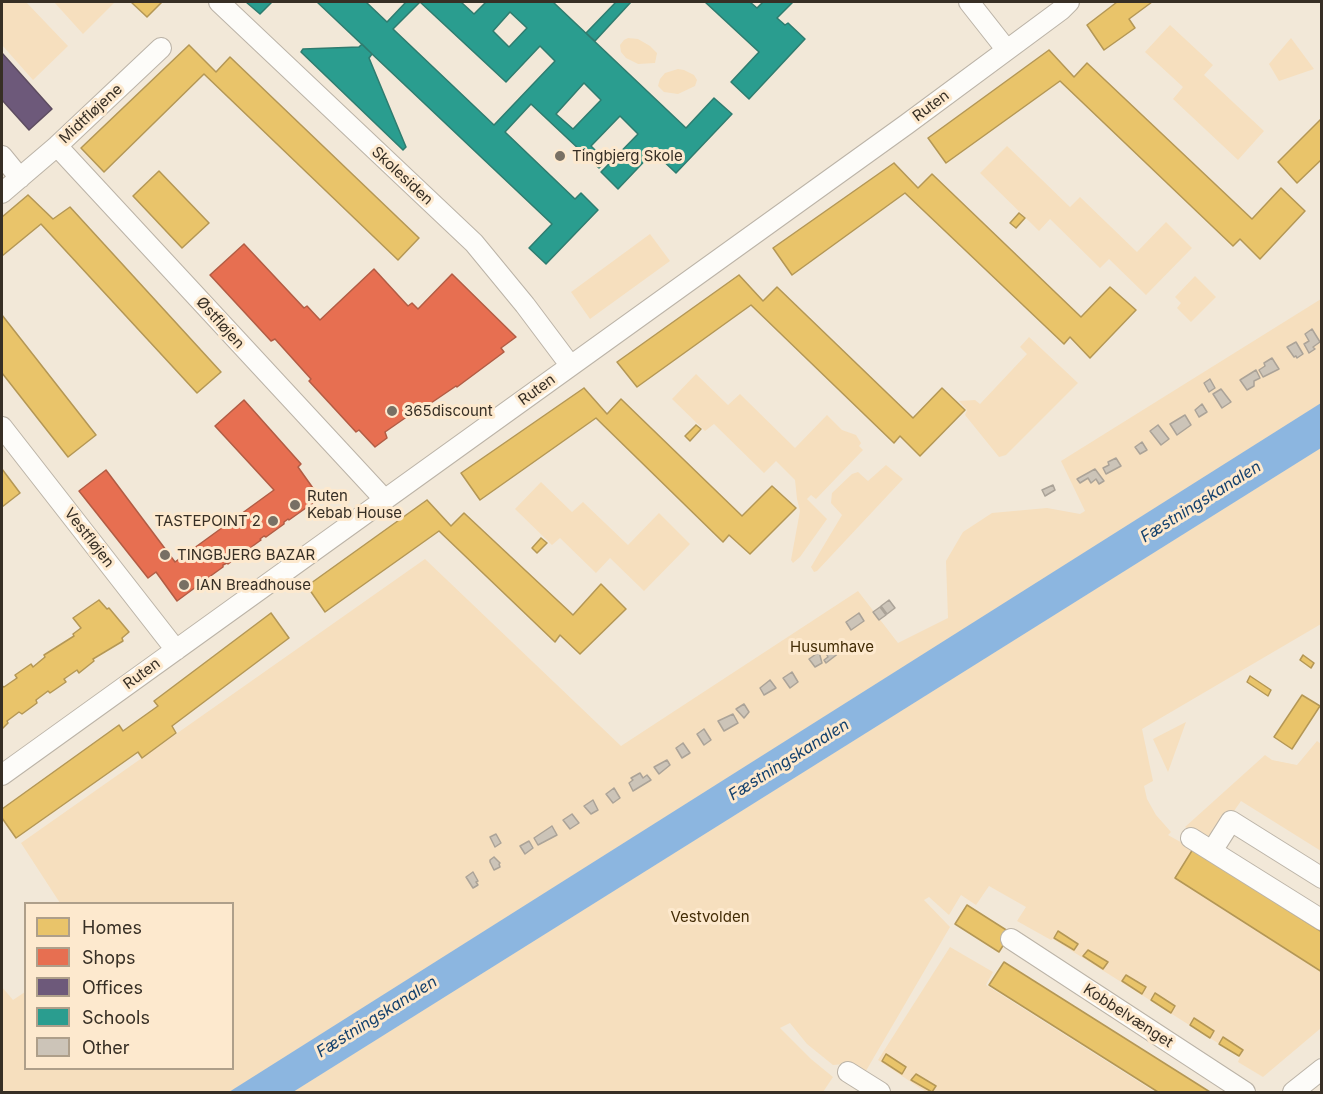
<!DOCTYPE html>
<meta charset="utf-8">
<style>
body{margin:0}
#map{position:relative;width:1323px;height:1094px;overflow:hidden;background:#f2e8d8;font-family:Inter,sans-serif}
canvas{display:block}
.frame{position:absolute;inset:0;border:3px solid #372f25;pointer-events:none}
.legend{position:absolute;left:24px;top:902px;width:210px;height:168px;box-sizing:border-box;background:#fde9ce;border:2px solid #ae9f8a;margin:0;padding:8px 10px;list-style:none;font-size:18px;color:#372f25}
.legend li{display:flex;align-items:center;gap:12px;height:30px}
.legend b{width:30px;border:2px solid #ae9f8a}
</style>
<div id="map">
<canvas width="1323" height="1094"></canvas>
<div class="frame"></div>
<ul class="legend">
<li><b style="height:16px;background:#e9c46a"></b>Homes</li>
<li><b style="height:16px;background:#e76f51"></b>Shops</li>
<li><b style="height:16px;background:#6d597a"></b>Offices</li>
<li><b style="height:16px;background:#2a9d8f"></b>Schools</li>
<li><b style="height:16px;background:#ccc4b8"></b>Other</li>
</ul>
</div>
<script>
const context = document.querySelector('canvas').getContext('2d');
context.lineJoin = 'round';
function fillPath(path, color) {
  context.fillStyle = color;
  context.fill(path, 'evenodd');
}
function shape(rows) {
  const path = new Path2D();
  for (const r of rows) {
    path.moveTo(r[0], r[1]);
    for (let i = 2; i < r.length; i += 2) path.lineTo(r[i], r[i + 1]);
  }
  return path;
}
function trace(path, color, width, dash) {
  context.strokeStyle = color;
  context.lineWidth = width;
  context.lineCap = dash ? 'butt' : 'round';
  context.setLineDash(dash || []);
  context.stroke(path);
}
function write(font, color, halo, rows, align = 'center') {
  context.font = font + ' Inter,sans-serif';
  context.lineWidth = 6;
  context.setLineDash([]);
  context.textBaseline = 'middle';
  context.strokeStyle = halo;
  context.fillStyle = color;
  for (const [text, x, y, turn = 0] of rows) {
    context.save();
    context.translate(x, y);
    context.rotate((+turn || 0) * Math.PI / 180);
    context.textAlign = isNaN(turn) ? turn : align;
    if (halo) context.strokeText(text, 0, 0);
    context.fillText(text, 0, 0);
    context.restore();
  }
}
fillPath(shape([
 [2,2,26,2,68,46,33,80,2,45],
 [54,2,115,2,83,34],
 [1170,25,1213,65,1204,75,1264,131,1238,160,1173,99,1183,87,1145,52],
 [628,38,638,39,650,46,657,53,655,63,638,64,626,58,621,52,620,45,624,40],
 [1291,38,1314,69,1279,81,1269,64],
 [678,69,684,70,694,75,697,80,695,86,678,94,664,92,658,86,660,79,665,73],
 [1007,146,1070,207,1080,197,1137,252,1166,222,1192,248,1146,295,1109,259,1100,268,1050,219,1039,231,980,173],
 [650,234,670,261,590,319,571,292],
 [1195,276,1216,297,1191,322,1177,308,1181,303,1175,297],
 [1321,299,1321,624,1142,729,1153,781,1144,786,1147,799,1156,815,1171,832,1168,835,1193,849,1176,878,1321,972,1321,1028,1263,1077,1238,1062,1240,1057,1053,939,1051,940,1017,921,1026,907,989,886,976,905,961,895,949,915,929,897,924,900,950,927,863,1076,845,1064,833,1065,807,1044,790,1023,780,1028,811,1059,833,1077,823,1092,2,1092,2,987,13,1000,25,992,26,1068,232,1068,232,904,60,903,21,843,425,559,621,746,858,591,898,643,948,618,946,561,963,532,992,513,1047,508,1080,514,1085,511,1061,461],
 [1029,337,1078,383,1006,455,999,457,965,415,967,410,959,401,975,400,980,404,1027,354,1020,347],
 [696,374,728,405,740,394,795,448,827,415,842,430,856,435,861,443,859,446,863,450,816,499,811,495,807,499,827,519,800,557,793,563,791,560,800,511,797,499,795,480,776,461,764,473,714,424,705,431,672,399],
 [886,465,903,479,817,571,814,572,811,567,842,515,831,503,832,493,852,474,858,472,868,481],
 [541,482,572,512,583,502,628,545,659,513,690,544,644,591,610,558,596,573,560,538,552,545,515,509],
 [1186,722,1168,772,1153,739],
 [1317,741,1321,744,1321,851,1241,801,1211,844,1185,827,1265,755,1272,760,1297,765],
 [950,947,993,972,986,985,1155,1092,926,1092,878,1060]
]), '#f6dfbe');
fillPath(shape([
 [1321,403,1321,448,293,1092,229,1092]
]), '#8cb6e0');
const homes = shape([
 [131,2,162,2,147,17,131,2],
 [1117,2,1152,2,1129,19,1135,28,1104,50,1087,25,1117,2],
 [189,45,216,72,230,57,419,238,398,260,204,74,104,172,81,148,189,45],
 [1049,50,1074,77,1087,63,1252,219,1281,188,1305,211,1260,259,1240,239,1233,246,1060,81,946,163,928,138,1049,50],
 [1322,118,1322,159,1297,183,1278,162,1322,118],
 [894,163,918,188,932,174,1081,317,1110,287,1136,310,1090,358,1070,337,1064,344,905,193,792,275,773,248,894,163],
 [159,171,209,223,182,248,133,196,159,171],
 [28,195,53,219,70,207,221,372,197,393,41,224,2,256,2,217,28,195],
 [1019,213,1025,218,1016,228,1010,223,1019,213],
 [739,275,763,301,777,287,913,418,942,388,965,410,920,456,900,436,894,443,751,305,637,387,617,362,739,275],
 [2,315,96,435,68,457,2,373,2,315],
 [584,388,607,414,621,399,742,516,772,486,796,508,750,554,729,535,723,542,596,418,480,500,461,473,584,388],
 [696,425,701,429,690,441,685,436,696,425],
 [2,469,20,493,2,507,2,469],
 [427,500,451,526,464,513,573,615,601,584,626,609,580,654,560,635,555,642,439,531,325,612,307,586,427,500],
 [541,538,547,543,537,553,532,548,541,538],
 [99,600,107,609,109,608,129,632,122,638,123,641,93,659,94,661,79,673,77,670,64,679,66,682,50,693,48,691,36,700,37,703,22,714,19,712,7,721,8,723,2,729,2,686,4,687,17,678,15,675,31,664,33,667,45,657,44,655,74,636,73,634,81,628,73,618,99,600],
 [271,613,289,638,172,726,176,733,142,758,138,752,16,838,2,818,2,809,119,725,123,731,158,706,154,701,271,613],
 [1303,655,1314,663,1311,668,1300,660,1303,655],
 [1250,676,1271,690,1268,696,1247,682,1250,676],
 [1302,695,1320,706,1292,749,1274,737,1302,695],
 [1193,849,1322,932,1322,972,1175,878,1193,849],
 [967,905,1011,933,999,952,955,924,967,905],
 [1058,931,1078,944,1074,950,1054,938,1058,931],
 [1088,950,1108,962,1103,969,1083,956,1088,950],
 [1004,962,1210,1092,1158,1092,989,985,1004,962],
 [1126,975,1146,987,1142,994,1122,981,1126,975],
 [1155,993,1175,1006,1171,1013,1151,1000,1155,993],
 [1194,1018,1214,1031,1210,1038,1190,1025,1194,1018],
 [1223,1037,1243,1050,1239,1056,1219,1044,1223,1037],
 [886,1054,906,1067,902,1074,882,1061,886,1054],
 [916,1074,936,1086,932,1092,911,1080,916,1074]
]);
fillPath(homes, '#e9c46a');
trace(homes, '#b49755', 1.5);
const shops = shape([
 [244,244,304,308,307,306,320,320,374,269,408,306,412,303,418,309,452,274,516,337,501,348,504,352,457,387,456,386,409,418,408,416,385,432,387,438,375,447,359,430,356,432,309,381,311,379,275,339,271,341,210,275,244,244],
 [244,400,301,464,298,467,320,498,289,520,288,519,284,522,284,524,266,537,264,536,260,539,261,540,228,564,227,563,223,565,223,567,205,580,204,579,199,582,200,584,177,601,156,572,148,578,79,491,106,470,175,562,274,490,215,426,244,400]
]);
fillPath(shops, '#e76f51');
trace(shops, '#b25c44', 1.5);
const offices = shape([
 [2,53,52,109,29,130,2,100,2,53]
]);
fillPath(offices, '#6d597a');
trace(offices, '#5d4c60', 1.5);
const schools = shape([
 [246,2,272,2,260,14,246,2],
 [317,2,366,2,387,22,406,2,420,2,393,29,494,125,555,61,540,46,506,82,420,2,461,2,474,14,486,2,553,2,686,128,714,98,732,114,676,173,658,156,660,155,655,150,618,189,601,172,638,134,620,116,591,146,606,161,599,168,531,104,505,132,575,199,581,193,598,210,546,264,529,248,552,224,317,2],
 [510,12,527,28,509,47,493,31,510,12],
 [584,83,601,100,573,129,556,114,584,83],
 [616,2,631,2,595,41,586,33,616,2],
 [705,2,750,2,757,8,763,2,793,2,777,18,785,25,788,23,805,39,749,99,731,82,759,52,705,2],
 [362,44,372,54,369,58,406,147,403,150,301,52,303,49,359,47,362,44]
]);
fillPath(schools, '#2a9d8f');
trace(schools, '#2e7c6f', 1.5);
const building = shape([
 [1312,329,1320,342,1313,347,1315,349,1309,353,1304,344,1309,341,1305,334,1312,329],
 [1296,342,1303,354,1297,358,1296,356,1294,357,1287,347,1296,342],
 [1272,358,1279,369,1263,377,1259,370,1265,366,1264,363,1272,358],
 [1256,370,1260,378,1254,381,1254,386,1247,390,1240,380,1256,370],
 [1210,379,1215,388,1209,392,1204,383,1210,379],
 [1221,389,1231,402,1222,408,1213,394,1221,389],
 [1202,404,1207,412,1199,417,1195,410,1202,404],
 [1185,415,1191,425,1177,435,1170,424,1185,415],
 [1158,425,1169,439,1161,445,1150,431,1158,425],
 [1142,442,1147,450,1140,454,1135,447,1142,442],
 [1116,458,1121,466,1106,474,1103,468,1109,465,1108,462,1116,458],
 [1095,469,1104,481,1099,484,1096,479,1091,483,1088,478,1080,483,1077,479,1095,469],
 [1053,485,1055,490,1045,496,1042,490,1053,485],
 [889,600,895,608,887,614,881,606,889,600],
 [880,607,886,615,879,620,873,612,880,607],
 [859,613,864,621,851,630,846,622,859,613],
 [839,642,844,649,826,663,824,660,828,657,824,650,832,644,834,646,839,642],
 [819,652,822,663,815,667,809,659,819,652],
 [792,672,798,682,790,688,783,678,792,672],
 [770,680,776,688,764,695,760,688,770,680],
 [744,704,749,712,744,718,736,709,744,704],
 [733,714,738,723,724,731,718,721,733,714],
 [704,729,711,740,704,745,697,734,704,729],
 [683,743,690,753,682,758,676,748,683,743],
 [667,760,670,765,659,774,654,767,667,760],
 [640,773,643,778,647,775,651,780,633,791,629,783,633,780,631,778,640,773],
 [614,788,620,798,613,803,606,794,614,788],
 [593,800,598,810,591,814,584,806,593,800],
 [572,814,579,823,570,829,563,820,572,814],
 [552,826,557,835,538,845,534,838,552,826],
 [496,834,501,843,495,847,490,837,496,834],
 [529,841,533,848,525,854,520,846,529,841],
 [494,857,500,863,499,864,500,867,494,870,490,862,490,860,494,857],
 [473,872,478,881,476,882,478,885,473,888,466,877,473,872]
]);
fillPath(building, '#ccc4b8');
trace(building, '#aba398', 1.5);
const minor = shape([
 [219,2,474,243,525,305,570,365],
 [969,2,1006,49],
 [57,146,385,500],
 [2,156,20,178],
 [2,193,57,146,161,48],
 [2,427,176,650],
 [2,775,907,124,1061,10,1069,2],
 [1191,838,1322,920],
 [1212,851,1231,821,1322,878],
 [1011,939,1245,1092],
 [848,1072,880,1092],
 [1293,1092,1322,1069]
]);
trace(minor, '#bbb3a7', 22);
trace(minor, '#fdfcf9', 20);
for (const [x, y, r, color] of [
 [560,156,6,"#787064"],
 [392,411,6,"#787064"],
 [295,505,6,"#787064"],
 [273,521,6,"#787064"],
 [165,555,6,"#787064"],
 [184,585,6,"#787064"]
]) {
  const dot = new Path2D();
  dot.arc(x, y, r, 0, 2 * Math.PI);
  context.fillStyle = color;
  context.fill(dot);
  trace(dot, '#fde9ce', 2);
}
write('15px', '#372f25', '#fde9ce', [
 ["Ruten",931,106,-37],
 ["Midtfløjene",91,114,-43],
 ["Skolesiden",402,176,43],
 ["Østfløjen",220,323,48],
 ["Ruten",537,390,-36],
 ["Vestfløjen",89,538,52],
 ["Ruten",142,674,-36],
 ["Kobbelvænget",1128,1016,33]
]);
write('15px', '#372f25', '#fde9ce', [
 ["Tingbjerg Skole",572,156],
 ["365discount",404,411],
 ["Ruten",307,496],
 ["Kebab House",307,513],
 ["TASTEPOINT 2",261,521,"right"],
 ["TINGBJERG BAZAR",177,555],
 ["IAN Breadhouse",196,585]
], 'left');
write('15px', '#432c06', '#fde9ce', [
 ["Husumhave",832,647],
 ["Vestvolden",710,917]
]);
write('italic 16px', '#14416d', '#fde9ce', [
 ["Fæstningskanalen",1201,502,-32],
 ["Fæstningskanalen",789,760,-32],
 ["Fæstningskanalen",377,1017,-32]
]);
</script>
